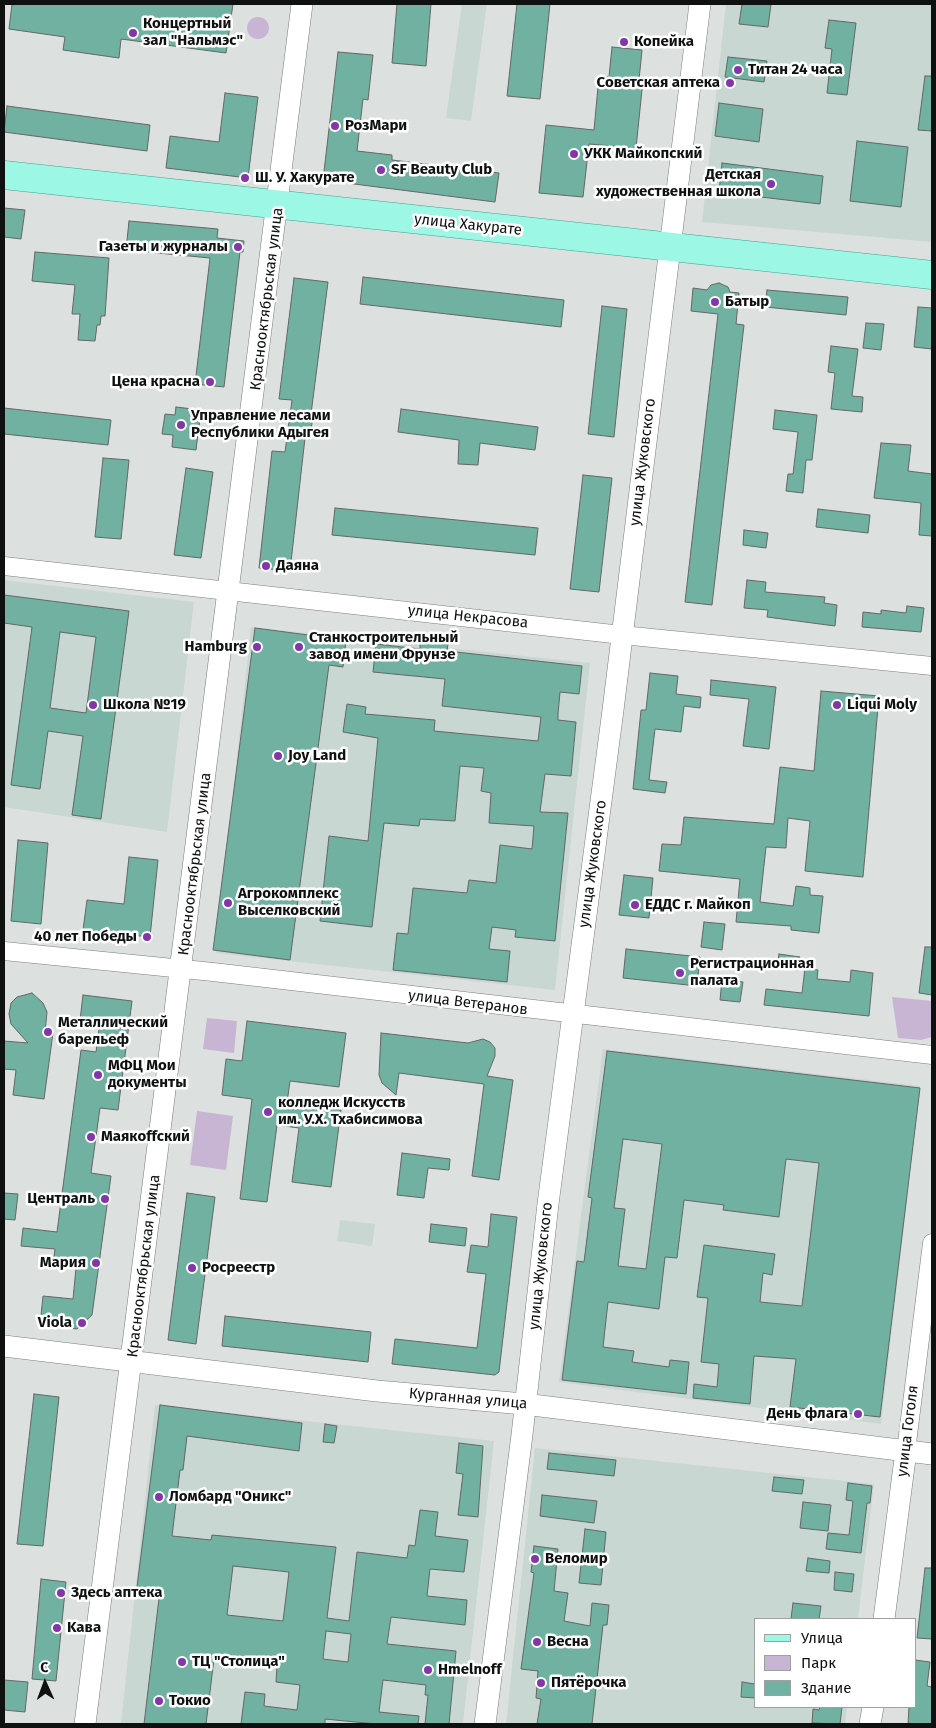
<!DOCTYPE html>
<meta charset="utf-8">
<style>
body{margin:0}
#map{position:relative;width:936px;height:1728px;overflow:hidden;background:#dce1df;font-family:"Fira Sans",sans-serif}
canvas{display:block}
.frame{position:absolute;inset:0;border:5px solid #0f1111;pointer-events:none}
.legend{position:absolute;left:754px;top:1618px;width:162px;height:90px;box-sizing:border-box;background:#fff;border:1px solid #9fa0a0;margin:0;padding:6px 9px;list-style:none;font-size:15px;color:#0f1111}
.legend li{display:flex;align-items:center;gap:10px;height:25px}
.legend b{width:25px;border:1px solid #9fa0a0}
.north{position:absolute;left:20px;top:1658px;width:50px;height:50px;-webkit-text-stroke:4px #fff;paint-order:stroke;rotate:358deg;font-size:14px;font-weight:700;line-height:20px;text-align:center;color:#0f1111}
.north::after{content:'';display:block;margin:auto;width:18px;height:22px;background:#0f1111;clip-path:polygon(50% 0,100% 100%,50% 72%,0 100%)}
</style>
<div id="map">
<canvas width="936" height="1728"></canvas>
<div class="frame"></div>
<ul class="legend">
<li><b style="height:6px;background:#9df7e5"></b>Улица</li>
<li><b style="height:14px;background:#c8b5d3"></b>Парк</li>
<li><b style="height:14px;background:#70b1a1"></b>Здание</li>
</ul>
<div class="north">С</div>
</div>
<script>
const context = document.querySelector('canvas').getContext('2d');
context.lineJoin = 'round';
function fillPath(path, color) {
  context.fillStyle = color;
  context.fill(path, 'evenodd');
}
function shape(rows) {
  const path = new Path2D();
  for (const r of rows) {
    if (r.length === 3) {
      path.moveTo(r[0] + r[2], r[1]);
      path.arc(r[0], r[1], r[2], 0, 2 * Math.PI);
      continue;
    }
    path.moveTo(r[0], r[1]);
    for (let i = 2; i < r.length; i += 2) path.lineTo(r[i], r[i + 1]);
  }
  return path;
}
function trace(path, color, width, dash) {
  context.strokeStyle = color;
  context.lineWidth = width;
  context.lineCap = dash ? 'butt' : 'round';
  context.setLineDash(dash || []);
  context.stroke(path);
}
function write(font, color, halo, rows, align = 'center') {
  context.font = font + ' "Fira Sans",sans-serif';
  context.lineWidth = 5;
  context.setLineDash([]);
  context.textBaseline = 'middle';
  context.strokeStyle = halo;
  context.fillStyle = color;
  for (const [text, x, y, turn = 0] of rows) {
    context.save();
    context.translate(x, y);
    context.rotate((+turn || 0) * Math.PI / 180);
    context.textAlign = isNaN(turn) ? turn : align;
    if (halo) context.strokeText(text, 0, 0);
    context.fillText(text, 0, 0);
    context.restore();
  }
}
fillPath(shape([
 [462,4,487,4,471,121,446,118],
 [726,4,932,4,932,242,702,222],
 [4,580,194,602,167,832,4,807],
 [251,627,590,663,555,990,216,953],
 [603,1049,920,1086,881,1424,559,1382],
 [340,1220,375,1224,372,1246,337,1241],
 [155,1405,494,1441,463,1724,121,1724],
 [535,1448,874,1484,858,1619,755,1619,755,1707,847,1707,845,1724,506,1724]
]), '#c9d7d3');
fillPath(shape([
 [258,28,11],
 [892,997,932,1001,932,1037,921,1040,898,1038],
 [207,1018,237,1021,234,1053,203,1049],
 [197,1111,233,1116,226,1170,190,1165]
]), '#c8b5d3');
const building = shape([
 [12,4,233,4,226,53,121,39,119,58,63,50,65,37,9,29,12,4],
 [397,4,431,4,426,66,392,63,397,4],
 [517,4,550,4,540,99,507,96,517,4],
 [742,4,771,4,768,27,739,24,742,4],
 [829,20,856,23,847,95,827,93,832,49,825,48,829,20],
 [612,47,642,50,639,80,643,80,636,148,589,144,583,197,539,193,546,125,594,130,599,76,609,77,612,47],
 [338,52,373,55,368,100,363,99,357,151,392,155,392,160,499,173,495,202,323,180,338,52],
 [728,57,767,61,764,82,725,77,728,57],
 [925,76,932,76,932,131,918,130,925,76],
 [225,93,258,97,248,178,166,168,170,136,219,142,225,93],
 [719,103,763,109,759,142,715,136,719,103],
 [7,106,150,125,147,151,4,132,7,106],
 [857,141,908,147,901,207,850,201,857,141],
 [722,163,823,176,820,204,719,192,722,163],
 [4,208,25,210,21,239,4,237,4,208],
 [129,221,218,229,217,238,244,241,243,252,240,252,224,387,195,384,210,258,126,250,129,221],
 [35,252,109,258,105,316,101,316,100,325,97,325,95,341,78,340,80,314,72,314,75,285,32,281,35,252],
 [363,277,564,300,561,327,360,304,363,277],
 [294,278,328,282,311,414,313,415,310,439,305,438,290,571,259,568,272,451,285,452,292,400,279,399,294,278],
 [719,283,728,287,730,292,739,293,736,324,744,325,712,605,685,602,718,314,691,311,693,288,707,290,711,285,719,283],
 [767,290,848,297,846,315,765,307,767,290],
 [602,306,627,309,614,437,588,434,602,306],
 [918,307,932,308,932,349,914,347,918,307],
 [866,323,884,324,881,350,863,348,866,323],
 [831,346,858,349,852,396,863,397,862,412,831,409,835,373,828,372,831,346],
 [176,407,201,410,196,450,172,447,173,435,162,434,165,414,175,415,176,407],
 [4,408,111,420,108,445,4,434,4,408],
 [401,409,538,427,535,450,480,443,478,465,458,464,459,440,398,432,401,409],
 [775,410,817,415,812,460,806,460,803,493,786,491,788,474,793,474,798,432,773,429,775,410],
 [881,443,911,445,908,471,932,474,932,536,919,535,921,503,874,498,881,443],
 [103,458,129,460,121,539,95,537,103,458],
 [186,468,213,472,201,558,174,555,186,468],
 [583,475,612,478,599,592,570,589,583,475],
 [335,508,538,528,535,555,332,535,335,508],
 [818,509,870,515,868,533,816,527,818,509],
 [744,530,768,533,766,548,743,545,744,530],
 [747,580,766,582,765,592,825,597,824,603,837,605,835,626,767,617,768,610,744,608,747,580],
 [4,595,129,611,101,819,72,815,83,736,48,731,40,789,11,785,32,627,4,623,4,595],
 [60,632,96,637,86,713,50,708,60,632],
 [907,606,924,608,921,632,862,627,863,612,881,614,881,610,906,613,907,606],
 [255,628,346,640,343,667,329,665,290,960,213,950,255,628],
 [420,641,448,644,447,651,582,666,579,694,560,692,558,714,558,720,576,722,571,776,545,774,540,812,568,813,555,941,515,937,516,930,492,927,489,949,510,951,507,982,393,970,397,933,408,934,413,888,467,893,469,880,496,883,500,845,532,849,534,826,489,823,491,793,481,791,484,768,460,766,455,821,420,819,419,826,384,823,372,927,320,921,329,836,368,841,378,738,343,732,347,704,366,707,365,714,435,720,434,731,538,741,541,717,442,706,445,679,373,672,376,644,420,649,420,641],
 [650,673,678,676,676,694,701,697,700,708,684,706,681,732,655,729,649,780,667,782,665,793,633,789,641,710,646,710,650,673],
 [711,680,776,687,769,749,743,746,749,699,710,695,711,680],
 [821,691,879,696,863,877,805,871,810,821,788,818,786,848,766,847,760,902,793,906,796,886,810,888,810,895,823,896,819,933,791,930,791,926,736,922,740,879,659,871,662,844,681,845,684,817,774,824,780,767,814,771,821,691],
 [18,840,48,843,41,924,11,921,18,840],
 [129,857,158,860,150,937,83,930,87,900,124,904,129,857],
 [624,875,653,878,649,918,619,915,624,875],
 [704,922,725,924,722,950,701,947,704,922],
 [925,947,932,947,932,995,919,993,925,947],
 [626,949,700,957,697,986,623,978,626,949],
 [779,954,800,957,798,970,777,967,779,954],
 [805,968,818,970,817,979,850,982,851,970,873,973,869,1016,764,1005,766,989,802,993,805,968],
 [722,980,743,982,740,1002,720,1000,722,980],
 [32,993,43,1003,47,1012,45,1032,53,1033,44,1099,13,1095,16,1070,4,1069,4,1041,28,1043,11,1024,9,1014,11,1003,17,997,32,993],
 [83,995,132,1001,118,1110,100,1108,91,1173,111,1176,92,1315,77,1329,40,1325,43,1296,73,1299,76,1268,53,1265,55,1249,21,1246,23,1228,57,1232,81,1050,96,1052,100,1022,80,1020,83,995],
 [247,1021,346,1033,339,1087,290,1081,287,1103,341,1110,331,1187,292,1182,299,1128,277,1125,267,1202,240,1199,252,1099,222,1095,226,1059,242,1061,247,1021],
 [381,1033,468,1043,483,1039,490,1042,495,1048,495,1056,487,1076,513,1080,499,1180,472,1176,484,1084,399,1073,396,1095,382,1083,379,1075,381,1033],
 [607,1051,920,1088,880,1417,790,1407,796,1359,754,1356,750,1404,693,1398,694,1384,717,1387,719,1364,701,1362,708,1298,697,1297,704,1245,775,1254,772,1275,763,1273,760,1302,802,1306,819,1163,786,1159,779,1217,723,1210,724,1205,684,1200,677,1258,665,1257,659,1309,608,1302,603,1347,634,1351,632,1362,669,1367,670,1360,689,1362,686,1394,562,1380,577,1261,584,1262,592,1198,588,1197,607,1051],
 [623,1139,662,1144,646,1269,618,1266,625,1209,614,1208,623,1139],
 [402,1153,450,1159,449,1170,428,1168,424,1198,397,1195,402,1153],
 [4,1193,18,1194,15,1220,4,1219,4,1193],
 [187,1193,215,1197,196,1344,168,1340,187,1193],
 [491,1214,517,1217,499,1372,495,1375,392,1364,395,1339,477,1348,486,1274,467,1272,471,1245,488,1247,491,1214],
 [431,1224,467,1228,465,1246,429,1242,431,1224],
 [225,1316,371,1332,368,1362,222,1346,225,1316],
 [34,1394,59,1397,43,1546,17,1544,34,1394],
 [160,1405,302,1423,299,1451,187,1436,183,1470,180,1470,172,1536,211,1540,212,1535,336,1547,327,1618,349,1621,357,1552,407,1558,409,1545,415,1546,420,1510,438,1512,435,1536,468,1540,464,1572,430,1569,427,1596,467,1600,465,1625,391,1617,387,1644,456,1651,449,1724,425,1724,428,1695,425,1695,426,1685,383,1680,379,1712,419,1716,418,1724,376,1724,325,1719,325,1724,241,1724,245,1692,265,1694,264,1706,297,1710,300,1685,276,1682,277,1666,214,1659,206,1724,144,1724,160,1590,137,1587,160,1405],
 [233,1566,289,1572,283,1621,227,1615,233,1566],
 [326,1631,351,1634,348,1662,323,1659,326,1631],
 [325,1424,337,1426,334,1443,323,1442,325,1424],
 [459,1443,483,1446,478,1517,458,1515,463,1474,456,1473,459,1443],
 [549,1453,616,1460,614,1476,547,1469,549,1453],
 [774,1477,804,1480,802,1494,772,1491,774,1477],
 [848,1483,872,1486,870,1503,867,1503,861,1553,826,1549,828,1533,849,1535,853,1501,846,1500,848,1483],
 [542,1495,597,1501,594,1523,540,1516,542,1495],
 [803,1502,831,1505,828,1531,800,1528,803,1502],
 [585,1529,606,1532,601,1585,579,1583,585,1529],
 [534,1546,558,1549,554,1591,568,1593,564,1621,590,1626,592,1603,609,1605,607,1625,603,1625,592,1724,537,1724,541,1699,536,1698,538,1671,521,1669,534,1573,531,1572,534,1546],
 [808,1558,830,1561,829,1573,806,1571,808,1558],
 [925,1568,932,1568,932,1639,917,1638,925,1568],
 [835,1572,854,1574,852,1592,834,1590,835,1572],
 [41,1579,66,1582,56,1681,32,1679,41,1579],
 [793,1603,821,1606,819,1619,791,1619,793,1603],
 [915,1660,930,1662,927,1686,932,1687,932,1724,908,1724,909,1707,915,1707,915,1660],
 [4,1680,28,1682,25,1712,4,1710,4,1680],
 [742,1682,755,1684,755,1698,741,1697,742,1682],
 [820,1707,842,1707,840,1724,812,1723,813,1709,819,1710,820,1707]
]);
fillPath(building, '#70b1a1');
trace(building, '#636766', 1);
const minor = shape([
 [4,566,622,635,932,666],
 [4,951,213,972,932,1055],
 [906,1451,932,1243]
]);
const tertiary = shape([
 [4,1346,377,1391,524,1404,932,1454],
 [884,1619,906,1451],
 [85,1724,302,4],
 [485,1724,522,1435,548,1204,613,710,700,4],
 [870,1724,873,1707]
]);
const primary = shape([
 [4,175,932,275]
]);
trace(minor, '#797e7d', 19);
trace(tertiary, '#797e7d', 22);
trace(primary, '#41a38f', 29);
trace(minor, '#fff', 18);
trace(tertiary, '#fff', 21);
trace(primary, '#9df7e5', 28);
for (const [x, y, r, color] of [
 [133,33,5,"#8336a7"],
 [624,42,5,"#8336a7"],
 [738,70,5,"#8336a7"],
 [730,83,5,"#8336a7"],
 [335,126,5,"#8336a7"],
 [574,154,5,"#8336a7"],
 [381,170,5,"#8336a7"],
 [245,178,5,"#8336a7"],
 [771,184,5,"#8336a7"],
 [238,247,5,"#8336a7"],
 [715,302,5,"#8336a7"],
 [210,382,5,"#8336a7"],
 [181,425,5,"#8336a7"],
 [266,566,5,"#8336a7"],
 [257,647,5,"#8336a7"],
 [299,647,5,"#8336a7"],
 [93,705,5,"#8336a7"],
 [837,705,5,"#8336a7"],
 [278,756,5,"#8336a7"],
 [228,903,5,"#8336a7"],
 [635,905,5,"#8336a7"],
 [147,937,5,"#8336a7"],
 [680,973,5,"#8336a7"],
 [48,1032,5,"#8336a7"],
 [98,1075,5,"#8336a7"],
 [268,1112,5,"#8336a7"],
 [91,1137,5,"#8336a7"],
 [105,1199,5,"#8336a7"],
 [96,1263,5,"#8336a7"],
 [192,1268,5,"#8336a7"],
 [82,1323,5,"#8336a7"],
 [858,1414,5,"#8336a7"],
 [159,1497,5,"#8336a7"],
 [535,1559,5,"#8336a7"],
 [61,1593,5,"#8336a7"],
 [57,1628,5,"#8336a7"],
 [537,1642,5,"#8336a7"],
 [182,1662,5,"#8336a7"],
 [428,1670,5,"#8336a7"],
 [541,1683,5,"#8336a7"],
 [159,1701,5,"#8336a7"]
]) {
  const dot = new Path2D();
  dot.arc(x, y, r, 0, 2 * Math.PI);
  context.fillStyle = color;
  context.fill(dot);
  trace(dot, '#fff', 2);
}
write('bold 15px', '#0f1111', '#fff', [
 ["Концертный",143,24],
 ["зал \"Нальмэс\"",143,41],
 ["Копейка",634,42],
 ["Титан 24 часа",748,70],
 ["Советская аптека",720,83,"right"],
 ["РозМари",345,126],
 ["УКК Майкопский",584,154],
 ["SF Beauty Club",391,170],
 ["Детская",761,175,"right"],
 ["художественная школа",761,192,"right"],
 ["Ш. У. Хакурате",255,178],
 ["Газеты и журналы",228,247,"right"],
 ["Батыр",725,302],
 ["Цена красна",200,382,"right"],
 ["Управление лесами",191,416],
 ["Республики Адыгея",191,433],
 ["Даяна",276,566],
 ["Станкостроительный",309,638],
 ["завод имени Фрунзе",309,655],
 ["Hamburg",247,647,"right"],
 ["Школа №19",103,705],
 ["Liqui Moly",847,705],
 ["Joy Land",288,756],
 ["Агрокомплекс",238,894],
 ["Выселковский",238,911],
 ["ЕДДС г. Майкоп",645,905],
 ["40 лет Победы",137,937,"right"],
 ["Регистрационная",690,964],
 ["палата",690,981],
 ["Металлический",58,1023],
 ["барельеф",58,1040],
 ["МФЦ Мои",108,1066],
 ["документы",108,1083],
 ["колледж Искусств",278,1103],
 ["им. У.Х. Тхабисимова",278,1120],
 ["Маякоffский",101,1137],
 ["Централь",95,1199,"right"],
 ["Мария",86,1263,"right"],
 ["Росреестр",202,1268],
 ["Viola",72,1323,"right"],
 ["День флага",848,1414,"right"],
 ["Ломбард \"Оникс\"",169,1497],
 ["Веломир",545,1559],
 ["Здесь аптека",71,1593],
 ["Kaвa",67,1628],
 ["Весна",547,1642],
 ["ТЦ \"Столица\"",192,1662],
 ["Hmelnoff",438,1670],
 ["Пятёрочка",551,1683],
 ["Токио",169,1701]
], 'left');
write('15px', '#0f1111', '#fff', [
 ["улица Хакурате",468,225,6],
 ["Краснооктябрьская улица",267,299,-83],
 ["улица Жуковского",643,462,-83],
 ["улица Некрасова",468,617,6],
 ["Краснооктябрьская улица",195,864,-83],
 ["улица Жуковского",593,864,-82],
 ["улица Ветеранов",468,1003,7],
 ["Краснооктябрьская улица",144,1266,-83],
 ["улица Жуковского",541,1266,-84],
 ["Курганная улица",468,1399,5],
 ["улица Гоголя",908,1431,-83]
]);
</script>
